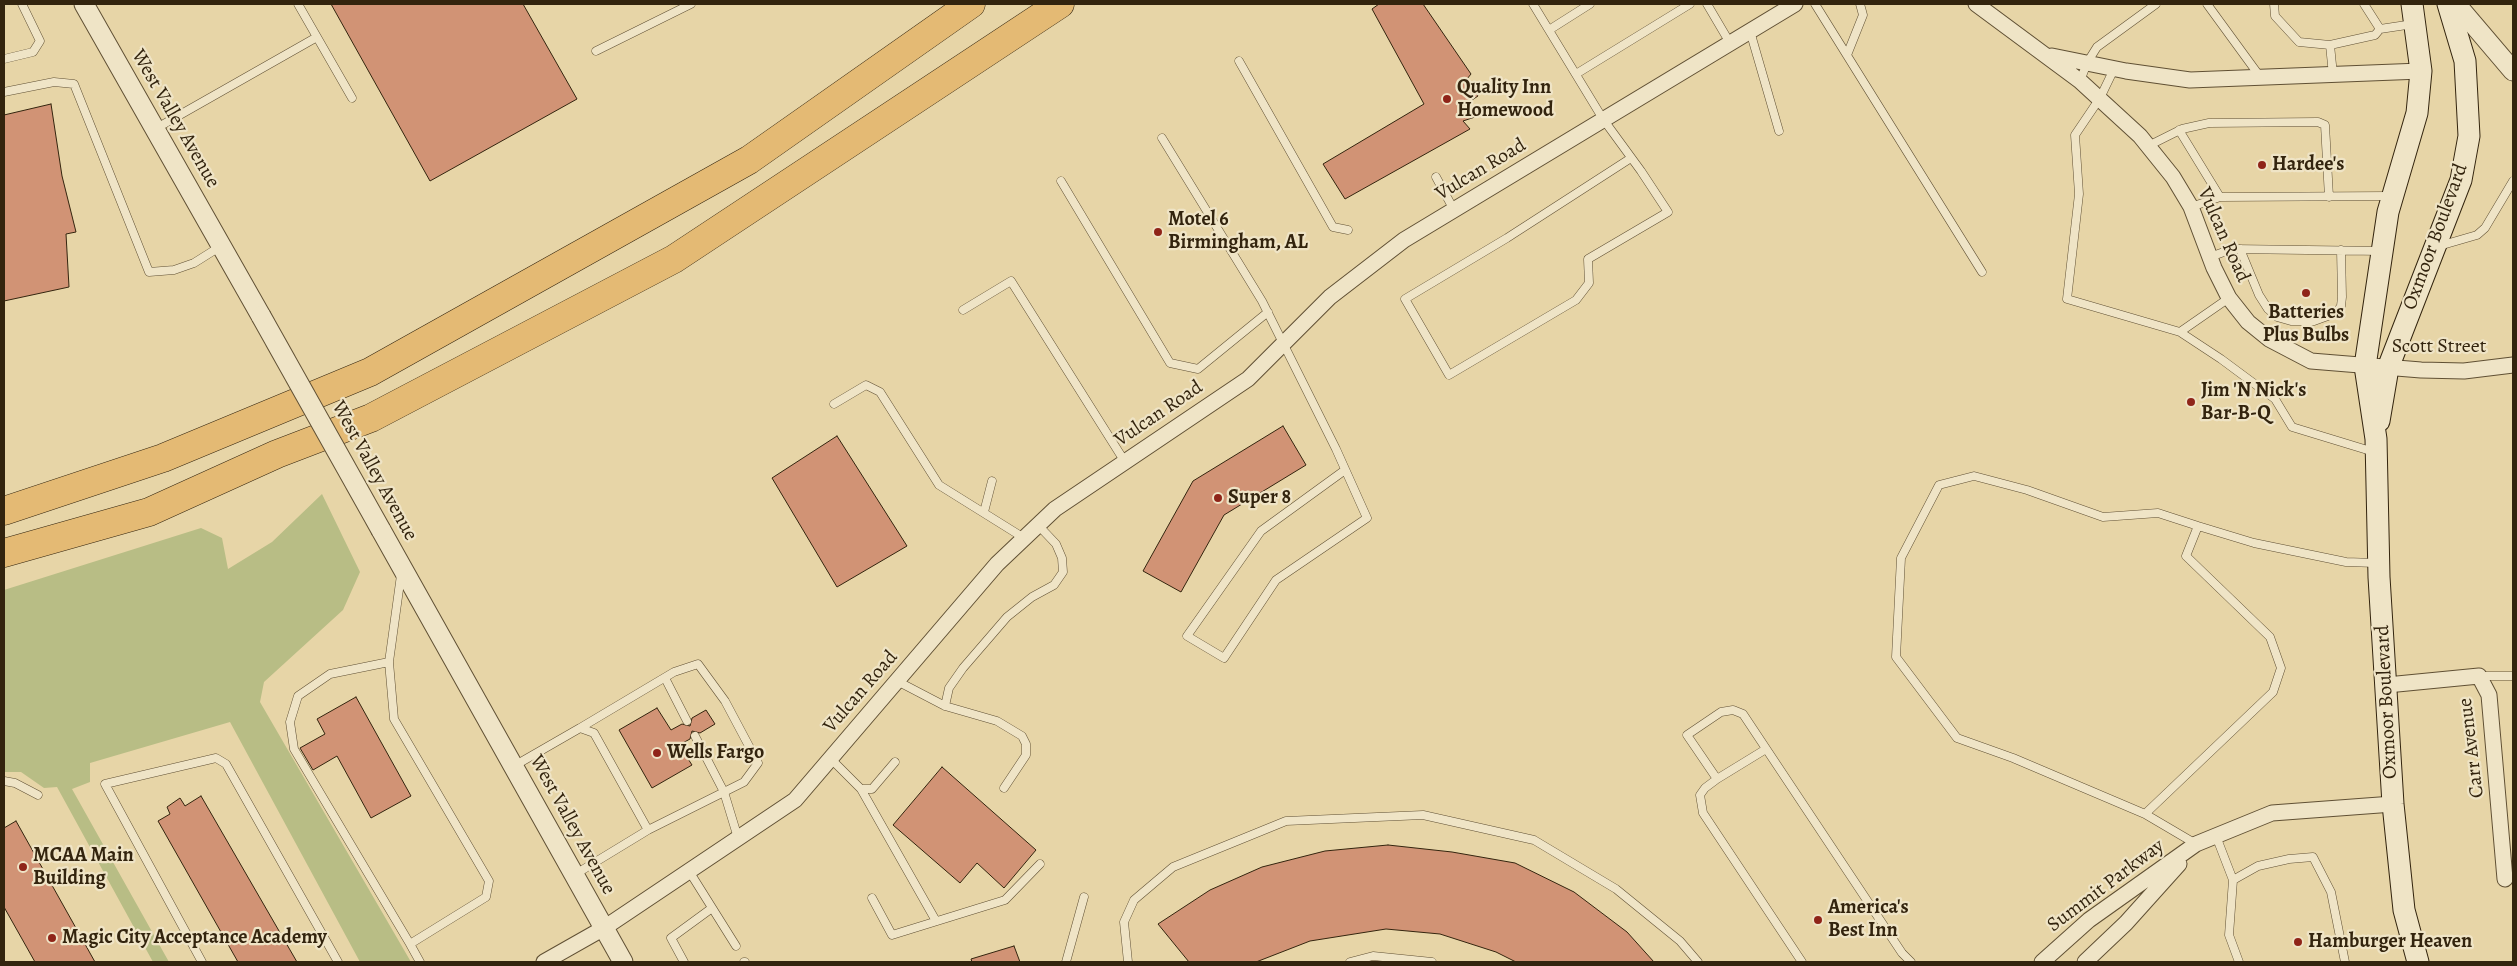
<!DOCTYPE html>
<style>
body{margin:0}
#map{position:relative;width:2517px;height:966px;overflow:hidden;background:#e7d5a7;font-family:Alegreya,serif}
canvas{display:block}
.frame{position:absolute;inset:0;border:5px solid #33240e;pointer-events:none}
</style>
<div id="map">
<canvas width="2517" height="966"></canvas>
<div class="frame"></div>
</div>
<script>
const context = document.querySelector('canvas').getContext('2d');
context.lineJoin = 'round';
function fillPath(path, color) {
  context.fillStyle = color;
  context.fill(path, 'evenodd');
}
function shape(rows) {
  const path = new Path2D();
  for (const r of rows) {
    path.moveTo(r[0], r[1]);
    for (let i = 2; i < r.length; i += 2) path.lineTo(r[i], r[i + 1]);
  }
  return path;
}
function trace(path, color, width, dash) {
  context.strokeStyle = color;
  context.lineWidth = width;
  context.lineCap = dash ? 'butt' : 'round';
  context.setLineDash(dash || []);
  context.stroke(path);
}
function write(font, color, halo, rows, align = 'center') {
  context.font = font + ' Alegreya,serif';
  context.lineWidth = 4.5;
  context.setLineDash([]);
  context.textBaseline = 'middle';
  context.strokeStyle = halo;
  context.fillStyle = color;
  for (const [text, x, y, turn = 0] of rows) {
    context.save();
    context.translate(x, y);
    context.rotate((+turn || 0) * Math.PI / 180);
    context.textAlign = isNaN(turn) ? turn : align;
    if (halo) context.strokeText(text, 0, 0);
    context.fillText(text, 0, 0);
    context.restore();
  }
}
fillPath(shape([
 [322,494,360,572,343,610,264,682,260,702,411,962,360,962,230,722,90,763,90,782,72,789,169,962,153,962,57,787,44,788,21,772,4,772,4,590,201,528,222,538,228,569,272,542]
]), '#b8bd85');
const building = shape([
 [331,4,523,4,577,99,430,181,331,4],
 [1379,4,1423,4,1471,74,1467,79,1478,96,1469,102,1475,117,1463,121,1470,129,1345,199,1323,164,1424,104,1372,9,1379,4],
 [51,104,62,176,76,232,66,234,69,287,4,301,4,115,51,104],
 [1283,426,1306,465,1224,515,1181,592,1143,571,1193,481,1283,426],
 [837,436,907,546,837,587,772,478,837,436],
 [356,697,411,796,371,818,337,756,313,770,300,748,325,734,317,719,356,697],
 [657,708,671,730,682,724,690,726,692,718,706,710,715,724,700,733,692,731,690,739,679,745,692,765,652,788,619,730,657,708],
 [942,767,1036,850,1004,888,977,863,960,883,893,825,942,767],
 [201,796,297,962,238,962,158,821,170,814,167,807,180,798,185,806,201,796],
 [16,821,95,962,35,962,4,907,4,828,16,821],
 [1388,845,1452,852,1515,863,1574,892,1627,932,1654,962,1516,962,1496,952,1440,934,1386,929,1310,941,1256,962,1189,962,1158,924,1210,890,1262,867,1325,851,1388,845],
 [1014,946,1020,962,972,962,971,959,1014,946]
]);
fillPath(building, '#d19375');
trace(building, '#33240e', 1);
const service = shape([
 [298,4,352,98],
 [1533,4,1603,119,1641,171,1668,212,1588,259,1589,283,1576,300,1449,375,1405,299,1507,238,1631,158],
 [1707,4,1730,43],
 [1815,4,1982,272],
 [2207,4,2261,78],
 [2274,4,2275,16,2299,42,2330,45],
 [2380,29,2413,24],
 [1549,30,1590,4],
 [1750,31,1779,131],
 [596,51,691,4],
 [1847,55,1863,15,1860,4],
 [4,59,33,52,40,41,22,4],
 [1239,61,1333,227,1348,230],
 [2114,69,2100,98,2075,135,2079,194,2067,299,2180,332,2229,298],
 [1576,74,1690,4],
 [2333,75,2330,45,2375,35,2380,29,2364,4],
 [2080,81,2087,63,2097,47,2156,4],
 [4,92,54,82,74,84,149,272,174,270,194,263,221,246],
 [155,129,317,37],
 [2179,130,2220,197],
 [1162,138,1262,301,1336,449,1367,518,1276,580,1224,658,1187,636,1261,531,1345,470],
 [2148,146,2182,129,2209,123,2318,122,2325,125,2329,197],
 [1436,177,1454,210],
 [1061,181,1170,363,1198,369,1268,312],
 [2191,207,2220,197,2390,196],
 [2439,246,2477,235,2485,228,2513,181],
 [2240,249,2259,295,2268,309,2277,317,2291,321,2314,321,2336,313,2341,306,2342,297,2341,250],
 [2210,257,2232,249,2382,251],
 [963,310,1011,281,1125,462],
 [2180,332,2221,359,2275,399,2292,427,2374,452],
 [834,404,866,385,880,392,939,485,1024,538],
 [984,512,992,481],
 [401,575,389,662,394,719,489,881,486,897,410,944,420,962],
 [389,662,330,674,298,696,290,722,294,749,410,944],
 [2479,676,2513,676],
 [665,678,687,721],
 [897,681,945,706,997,721,1022,736,1026,744,1026,755,1004,788],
 [945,706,949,688,963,668,1007,617,1032,597,1054,585,1063,572,1062,558,1056,544,1038,525],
 [580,728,674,672,698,664,725,701,758,763,744,782,724,792,738,838],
 [830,758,861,789,872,789,895,762],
 [514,766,580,728,594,733,648,830,574,875],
 [1717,779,1766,749],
 [4,781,15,783,38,795],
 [861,789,936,921],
 [2145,814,2013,758,1957,738,1896,657,1901,558,1939,485,1974,476,2027,490,2103,517,2158,513,2198,526],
 [648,830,724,792,695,736],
 [2216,836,2233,880,2258,866,2289,859,2313,857,2331,892,2345,962],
 [2196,844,2145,814,2273,692,2281,668,2270,637,2186,556,2198,526,2254,543,2346,562,2376,563],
 [689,871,736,946],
 [2233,880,2229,935,2239,962],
 [872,898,892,935,1005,900,1040,864],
 [202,962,105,784,216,758,226,764,338,962],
 [684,962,671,938,712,908],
 [744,962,745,962],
 [1066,962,1084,897],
 [1128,962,1124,922,1134,900,1173,867,1286,821,1423,815,1534,840,1616,889,1680,941,1698,962],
 [1350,962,1373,956,1432,962],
 [1802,962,1703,813,1700,795,1705,788,1717,779,1687,735,1721,712,1733,710,1743,714,1902,953,1911,962]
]);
const minor = shape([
 [1976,4,2080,81,2140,136,2173,177,2191,207,2214,268,2229,298,2248,322,2269,339,2311,361,2421,370,2464,371,2513,365],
 [2052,56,2126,71,2190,80,2421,71],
 [2387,685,2479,676,2489,695,2505,879],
 [544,962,604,928,795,800,997,564,1055,509,1248,379,1330,297,1404,240,1795,4],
 [2042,962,2089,920,2196,844,2272,813,2393,804],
 [2085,962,2126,923,2179,864]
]);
const tertiary = shape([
 [84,4,261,316],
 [2456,4,2513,71],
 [381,530,623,962]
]);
const secondary = shape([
 [2412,4,2421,71,2417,113,2388,212,2365,366,2376,439,2379,577,2393,804,2404,910,2418,962],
 [2379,421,2388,368,2461,180,2469,136,2465,61,2448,4]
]);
const motorway = shape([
 [4,511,163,458,370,372,749,160,971,4],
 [4,553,149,512,277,454,371,418,674,259,1060,4]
]);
trace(service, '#605034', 9);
trace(minor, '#605034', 17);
trace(tertiary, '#605034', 21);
trace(secondary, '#33240e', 23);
trace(motorway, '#33240e', 29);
trace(service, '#efe4c6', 8);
trace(minor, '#efe4c6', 15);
trace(tertiary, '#efe4c6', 19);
trace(secondary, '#efe4c6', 21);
trace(motorway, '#e4ba74', 28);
const tertiaryBridge = shape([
 [261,316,381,530]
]);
trace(tertiaryBridge, '#605034', 21, []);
trace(tertiaryBridge, '#efe4c6', 19);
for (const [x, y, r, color] of [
 [1447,99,5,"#8f2418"],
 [2262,165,5,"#8f2418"],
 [1158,232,5,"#8f2418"],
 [2306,293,5,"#8f2418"],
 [2191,402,5,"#8f2418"],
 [1218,498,5,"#8f2418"],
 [657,753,5,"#8f2418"],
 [23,867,5,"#8f2418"],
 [1818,920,5,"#8f2418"],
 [52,938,5,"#8f2418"],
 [2298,942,5,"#8f2418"]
]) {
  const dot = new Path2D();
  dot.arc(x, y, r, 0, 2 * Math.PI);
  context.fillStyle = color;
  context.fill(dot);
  trace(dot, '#efe4c6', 2);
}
write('bold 20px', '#33240e', '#efe4c6', [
 ["Quality Inn",1457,88],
 ["Homewood",1457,111],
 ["Hardee's",2272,165],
 ["Motel 6",1168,220],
 ["Birmingham, AL",1168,243],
 ["Batteries",2306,313,"center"],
 ["Plus Bulbs",2306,336,"center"],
 ["Jim 'N Nick's",2201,391],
 ["Bar-B-Q",2201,414],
 ["Super 8",1228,498],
 ["Wells Fargo",667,753],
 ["MCAA Main",33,856],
 ["Building",33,879],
 ["America's",1828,908],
 ["Best Inn",1828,931],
 ["Magic City Acceptance Academy",62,938],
 ["Hamburger Heaven",2308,942]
], 'left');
write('20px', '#33240e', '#efe4c6', [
 ["West Valley Avenue",175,119,60],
 ["Vulcan Road",1481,170,-31],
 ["Vulcan Road",2223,235,66],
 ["Oxmoor Boulevard",2436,237,-70],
 ["Scott Street",2439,347],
 ["Vulcan Road",1159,414,-34],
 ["West Valley Avenue",374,471,61],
 ["Vulcan Road",861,692,-49],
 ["Oxmoor Boulevard",2387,702,-93],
 ["Carr Avenue",2472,748,-97],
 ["West Valley Avenue",572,825,61],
 ["Summit Parkway",2106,886,-37]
]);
</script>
